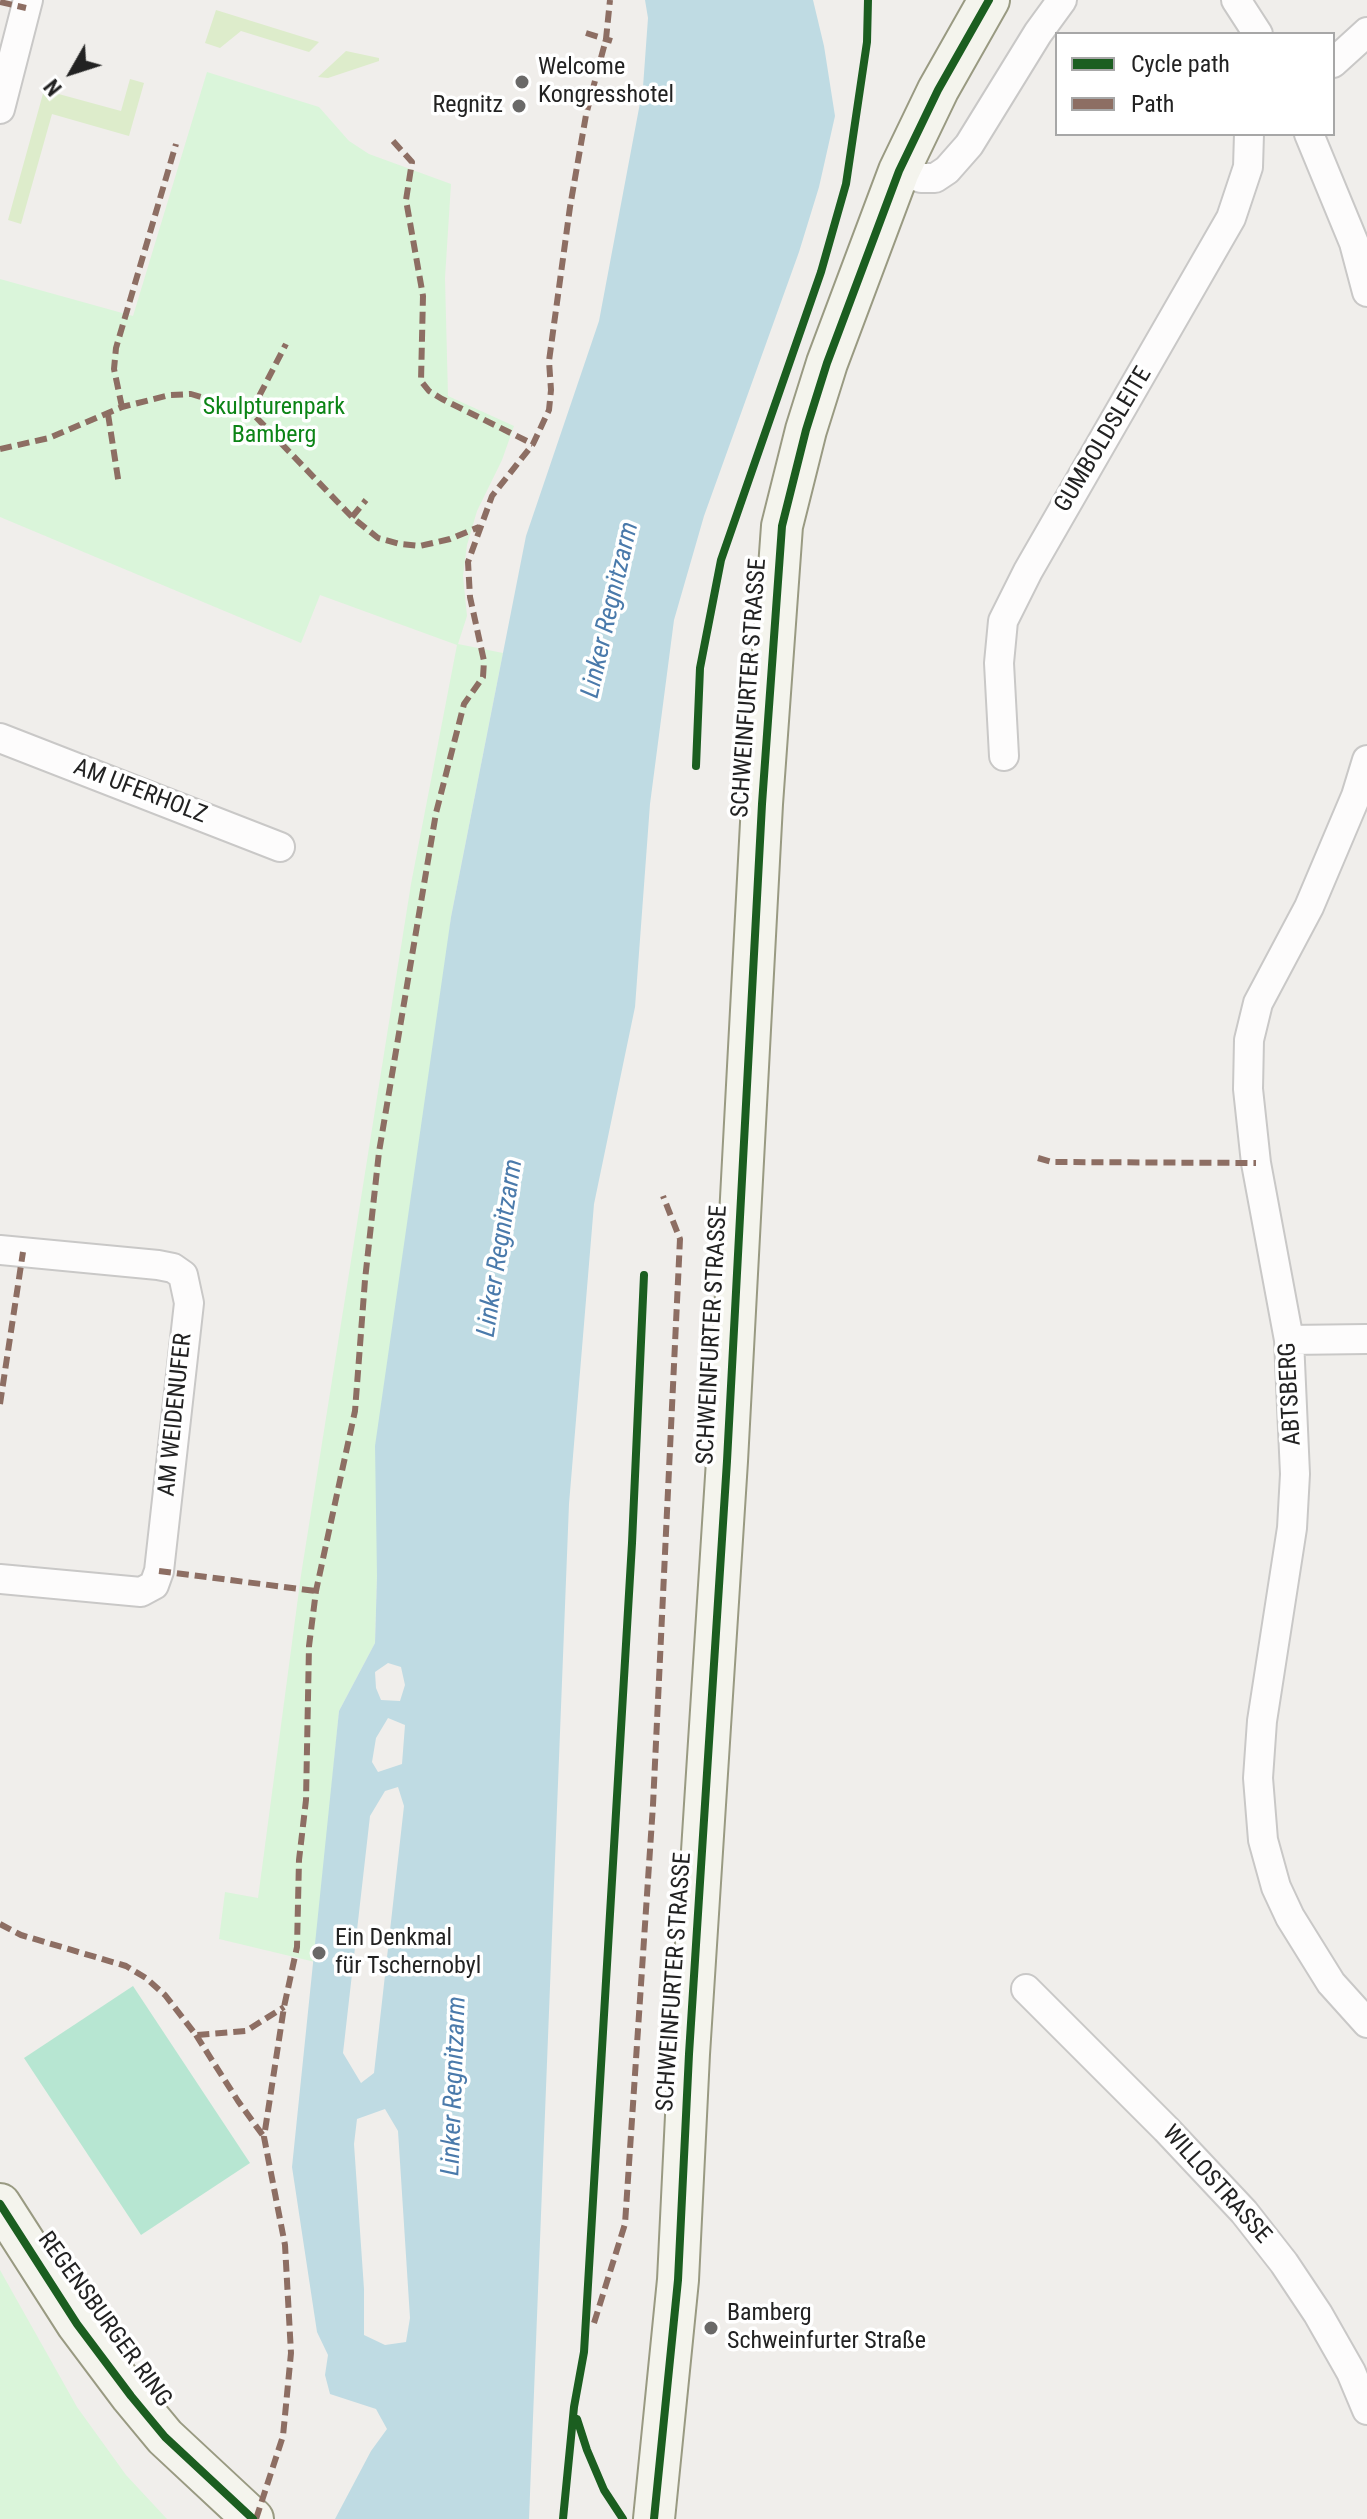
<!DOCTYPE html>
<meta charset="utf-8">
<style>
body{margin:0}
#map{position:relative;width:1367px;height:2519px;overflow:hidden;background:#f0eeeb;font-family:"Roboto Condensed",sans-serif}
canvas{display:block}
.legend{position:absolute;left:1055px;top:32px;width:280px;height:104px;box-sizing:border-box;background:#fff;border:2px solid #a7a7a7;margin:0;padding:10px 14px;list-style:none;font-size:24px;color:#222}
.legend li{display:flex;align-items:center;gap:16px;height:40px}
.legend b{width:40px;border:2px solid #a7a7a7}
.north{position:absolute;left:32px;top:32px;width:80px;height:80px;-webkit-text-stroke:6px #fff;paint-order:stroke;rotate:231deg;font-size:22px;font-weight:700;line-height:32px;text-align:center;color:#222}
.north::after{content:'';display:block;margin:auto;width:28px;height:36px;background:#222;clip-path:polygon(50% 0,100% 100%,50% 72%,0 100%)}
</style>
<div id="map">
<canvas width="1367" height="2519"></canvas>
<ul class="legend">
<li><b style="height:10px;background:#1b5e20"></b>Cycle path</li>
<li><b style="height:10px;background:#8d6e63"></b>Path</li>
</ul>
<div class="north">N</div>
</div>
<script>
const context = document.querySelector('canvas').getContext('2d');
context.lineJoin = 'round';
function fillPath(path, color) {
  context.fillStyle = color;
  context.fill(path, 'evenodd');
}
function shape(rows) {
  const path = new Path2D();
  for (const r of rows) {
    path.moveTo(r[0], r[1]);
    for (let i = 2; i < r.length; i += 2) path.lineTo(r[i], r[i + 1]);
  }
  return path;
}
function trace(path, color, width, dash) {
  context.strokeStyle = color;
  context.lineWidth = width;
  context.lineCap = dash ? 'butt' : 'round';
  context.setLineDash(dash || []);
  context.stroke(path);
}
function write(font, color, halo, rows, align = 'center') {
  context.font = font + ' "Roboto Condensed",sans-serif';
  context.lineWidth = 7;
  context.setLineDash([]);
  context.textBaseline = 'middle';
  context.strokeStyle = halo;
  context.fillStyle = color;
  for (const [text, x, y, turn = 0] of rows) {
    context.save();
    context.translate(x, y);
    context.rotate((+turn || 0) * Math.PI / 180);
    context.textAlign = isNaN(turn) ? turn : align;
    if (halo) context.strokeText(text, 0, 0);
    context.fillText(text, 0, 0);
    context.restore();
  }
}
fillPath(shape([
 [216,10,319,42,309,52,241,31,220,48,205,43],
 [346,51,379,58,379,61,328,78,318,77],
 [130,79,144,83,129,136,52,114,21,224,8,220,44,90,121,111]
]), '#ddeccb');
fillPath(shape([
 [207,72,319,107,349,141,369,154,451,184,445,278,448,396,514,426,502,460,477,511,467,545,463,576,467,616,458,644,503,653,451,917,377,1577,375,1643,339,1711,315,1962,219,1939,225,1892,258,1898,301,1575,411,884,457,645,320,595,301,643,0,517,0,279,133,316],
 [0,2270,77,2407,126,2475,167,2519,0,2519]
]), '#daf5da');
fillPath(shape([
 [133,1986,250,2163,141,2235,24,2058]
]), '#b7e6d2');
fillPath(shape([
 [645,0,813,0,824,46,835,116,819,187,799,252,704,516,674,620,650,804,635,1007,594,1204,569,1504,529,2519,335,2519,371,2451,387,2429,376,2409,330,2394,325,2375,328,2355,317,2332,292,2167,339,1711,375,1643,377,1576,375,1446,451,917,526,536,599,321,643,87,648,18],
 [388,1663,401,1667,405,1685,400,1701,381,1700,376,1688,375,1672],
 [388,1718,405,1725,402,1764,378,1772,372,1762,376,1738],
 [398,1787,404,1806,374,2073,361,2083,343,2053,370,1816,385,1791],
 [385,2109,398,2131,410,2318,406,2342,385,2345,364,2335,364,2289,354,2144,357,2119]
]), '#bfdbe3');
const street = shape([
 [1236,0,1258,34],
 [1333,63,1367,32],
 [0,109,28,0],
 [1309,134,1354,243,1367,292],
 [899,171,921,178,935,178,947,170,969,145,1038,33,1062,0],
 [0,738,280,847],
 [1004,756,999,663,1003,621,1028,571,1231,218,1248,167,1249,134],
 [1367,760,1356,796,1309,907,1258,1003,1249,1040,1248,1089,1256,1163,1289,1340,1295,1474,1292,1528,1262,1721,1258,1778,1263,1840,1276,1887,1290,1917,1331,1983,1367,2023],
 [0,1250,158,1265,173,1268,183,1275,189,1303,159,1571,154,1585,141,1592,0,1579],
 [1289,1340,1367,1339],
 [1026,1989,1166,2129,1244,2212,1284,2263,1318,2314,1351,2372,1367,2410]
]);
const secondary = shape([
 [0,2204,77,2324,131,2396,165,2437,253,2519],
 [654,2519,678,2280,689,2054,727,1461,762,804,782,526,806,430,827,363,899,171,938,90,989,0]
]);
trace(street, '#c9c8c7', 32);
trace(secondary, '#999a82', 44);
trace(street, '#fdfcfc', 28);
trace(secondary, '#f4f4ed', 40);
trace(shape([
 [0,2,26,8],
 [586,33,612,41],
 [393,141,412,162,406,200,423,296,421,381,429,391,442,399,533,444],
 [122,407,114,369,116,348,176,144],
 [251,412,286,344],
 [108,414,119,485],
 [0,449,49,438,122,407,170,395,191,394,251,412,352,517,378,538,400,544,420,546,450,539,479,527],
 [352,517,366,500],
 [1038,1158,1052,1162,1256,1163],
 [0,1404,23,1252],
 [159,1571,316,1591],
 [0,1924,21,1935,126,1966,146,1978,165,1995,196,2035,246,2031,284,2007],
 [196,2035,238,2101,264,2137],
 [594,2323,625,2224,653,1805,680,1239,663,1196],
 [256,2519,283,2436,291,2353,285,2245,264,2137,284,2007,297,1947,299,1860,306,1800,309,1646,316,1591,355,1411,365,1280,379,1152,436,813,464,704,483,677,484,661,470,597,468,562,492,496,533,444,549,410,551,390,549,361,570,207,586,115,606,39,610,0]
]), '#8d6e63', 6, [12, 6]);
trace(shape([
 [696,766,700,668,721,560,821,272,846,184,867,42,868,0],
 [0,2204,77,2324,131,2396,165,2437,253,2519],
 [577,2419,587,2450,604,2490,623,2519],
 [563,2519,574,2407,584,2352,632,1543,644,1275],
 [654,2519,678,2280,689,2054,727,1461,762,804,782,526,806,430,827,363,899,171,938,90,989,0]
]), '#1b5e20', 8);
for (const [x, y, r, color] of [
 [522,82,8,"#6a6968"],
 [519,106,8,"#6a6968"],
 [319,1953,8,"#6a6968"],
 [711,2328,8,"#6a6968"]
]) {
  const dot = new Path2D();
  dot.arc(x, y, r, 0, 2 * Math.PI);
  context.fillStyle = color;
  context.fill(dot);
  trace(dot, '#fff', 3);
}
write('24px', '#222', '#fff', [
 ["Welcome",538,68],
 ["Kongresshotel",538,96],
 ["Regnitz",503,106,"right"],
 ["Ein Denkmal",335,1939],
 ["für Tschernobyl",335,1967],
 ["Bamberg",727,2314],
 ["Schweinfurter Straße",727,2342]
], 'left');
write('24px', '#0c8416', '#fff', [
 ["Skulpturenpark",274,408],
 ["Bamberg",274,436]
]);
write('24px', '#222', '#fff', [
 ["GUMBOLDSLEITE",1104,440,-59],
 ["SCHWEINFURTER STRASSE",750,688,-86],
 ["AM UFERHOLZ",140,792,21],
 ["SCHWEINFURTER STRASSE",713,1335,-87],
 ["ABTSBERG",1291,1394,-93],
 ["AM WEIDENUFER",176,1415,-84],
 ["SCHWEINFURTER STRASSE",675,1982,-86],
 ["WILLOSTRASSE",1216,2185,48],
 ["REGENSBURGER RING",104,2320,54]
]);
write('italic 26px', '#4a7aab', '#fff', [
 ["Linker Regnitzarm",611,610,-77],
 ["Linker Regnitzarm",501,1248,-81],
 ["Linker Regnitzarm",455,2086,-88]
]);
</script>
